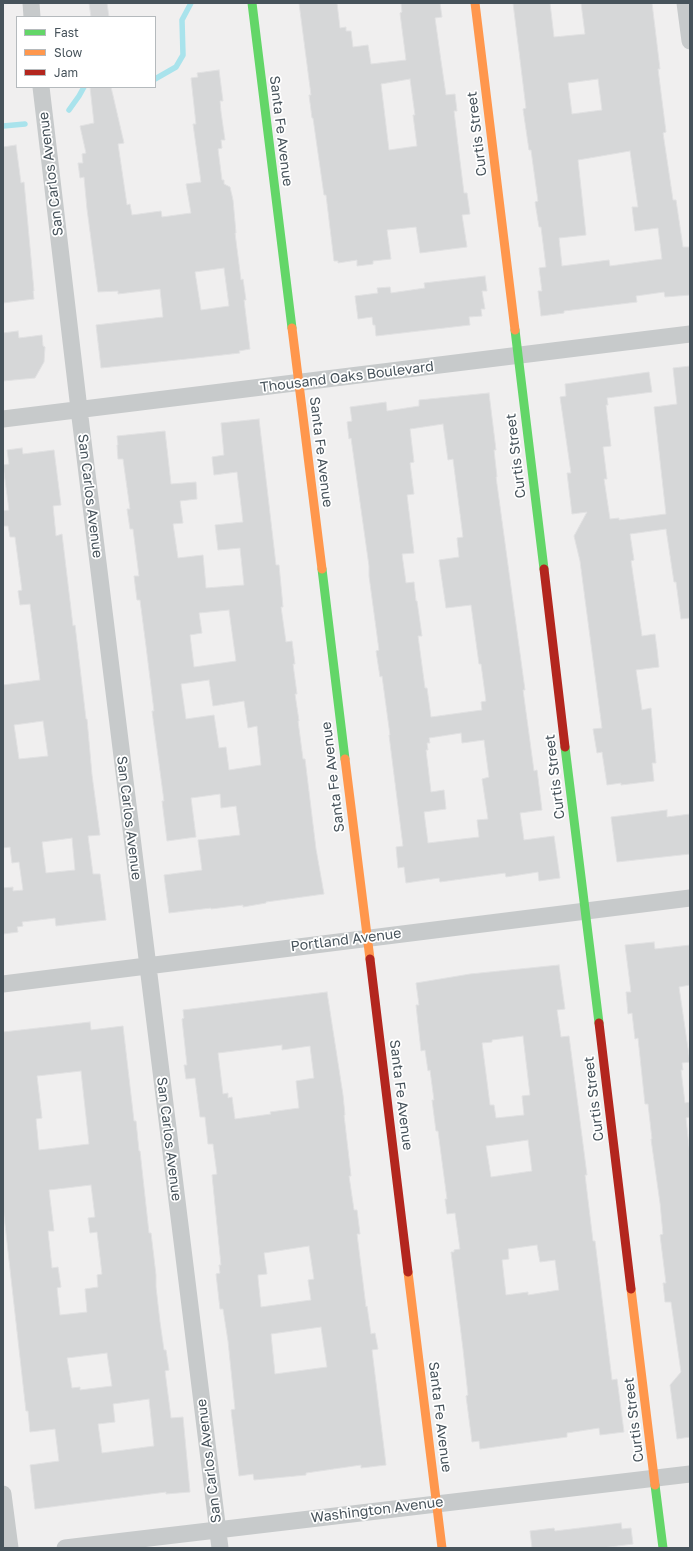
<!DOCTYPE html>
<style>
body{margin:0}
#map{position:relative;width:693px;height:1551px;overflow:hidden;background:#f0efef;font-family:"Golos Text",sans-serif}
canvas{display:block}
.frame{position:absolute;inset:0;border:4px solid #47535b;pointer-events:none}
.legend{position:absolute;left:16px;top:16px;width:140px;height:72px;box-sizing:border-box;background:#fff;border:1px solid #b5babd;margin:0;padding:5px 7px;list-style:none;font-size:12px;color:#47535b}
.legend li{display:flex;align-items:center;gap:8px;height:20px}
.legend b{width:20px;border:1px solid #b5babd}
</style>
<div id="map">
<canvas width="693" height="1551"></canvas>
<div class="frame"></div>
<ul class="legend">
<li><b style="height:5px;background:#63d668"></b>Fast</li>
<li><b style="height:5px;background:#ff974d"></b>Slow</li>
<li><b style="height:5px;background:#b3261e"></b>Jam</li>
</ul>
</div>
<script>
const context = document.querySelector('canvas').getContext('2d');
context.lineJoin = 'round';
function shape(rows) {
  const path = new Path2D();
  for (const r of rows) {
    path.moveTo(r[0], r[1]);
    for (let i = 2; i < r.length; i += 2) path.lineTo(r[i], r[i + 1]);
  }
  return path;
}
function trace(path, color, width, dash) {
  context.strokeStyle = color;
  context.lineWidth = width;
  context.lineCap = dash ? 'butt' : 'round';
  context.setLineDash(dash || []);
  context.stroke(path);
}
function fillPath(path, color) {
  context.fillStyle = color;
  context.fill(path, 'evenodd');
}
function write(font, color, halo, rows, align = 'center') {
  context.font = font + ' "Golos Text",sans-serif';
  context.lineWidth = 3.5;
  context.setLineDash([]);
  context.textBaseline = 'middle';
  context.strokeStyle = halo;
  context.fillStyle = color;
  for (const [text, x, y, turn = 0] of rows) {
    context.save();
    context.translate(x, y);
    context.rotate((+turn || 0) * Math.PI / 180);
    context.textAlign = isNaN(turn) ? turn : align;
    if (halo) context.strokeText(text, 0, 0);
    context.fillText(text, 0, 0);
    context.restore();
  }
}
trace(shape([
 [155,79,176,67,183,55,182,20,191,3],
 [69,110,79,96,84,87],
 [3,126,25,124]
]), '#a9e3ec', 5.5);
const building = shape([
 [89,3,107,3,109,17,91,17,89,3],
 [299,3,337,3,340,28,346,27,346,31,351,31,353,47,368,45,371,64,406,60,400,13,402,12,401,3,440,3,442,17,435,18,441,61,446,95,455,94,457,111,454,111,459,153,464,193,467,193,470,214,462,215,467,247,420,253,416,227,387,230,391,259,373,261,373,264,357,266,357,260,338,263,338,261,334,261,326,195,324,195,313,118,312,118,309,95,311,95,299,3],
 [410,79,415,115,413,115,417,146,389,150,381,84,410,79],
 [513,3,550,3,554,37,585,34,581,3,652,3,660,69,658,69,666,132,663,133,669,173,673,200,676,200,683,247,690,247,690,295,665,297,664,292,636,296,637,302,564,311,564,313,541,316,538,291,542,291,539,268,546,267,541,227,539,227,535,202,538,201,531,150,529,150,523,109,526,108,513,3],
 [598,79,602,110,572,114,568,83,598,79],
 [630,151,638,207,632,207,635,231,658,228,662,259,610,266,609,260,562,266,559,238,586,235,578,160,630,151],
 [219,70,223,101,220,101,221,112,225,140,221,140,222,148,218,149,222,180,224,180,224,184,230,187,233,200,236,233,235,233,241,280,243,279,246,300,244,300,250,349,239,351,240,353,196,358,101,368,96,325,163,317,160,289,118,294,118,291,98,292,87,209,84,177,80,178,78,163,83,163,82,154,86,153,80,126,94,123,90,87,111,87,124,143,118,144,127,205,130,204,132,215,161,211,162,217,191,213,186,184,201,182,193,124,196,124,191,78,198,77,197,73,219,70],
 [224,268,229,306,201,310,195,272,224,268],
 [16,145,21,183,24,182,34,291,33,291,34,299,3,303,3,147,16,145],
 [485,276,487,291,482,291,485,309,481,309,482,316,469,317,470,325,376,336,375,325,373,325,372,317,358,319,355,296,378,293,377,288,390,287,391,293,425,288,424,283,485,276],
 [18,331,19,338,42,335,43,346,45,347,44,362,35,378,3,381,3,333,18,331],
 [690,366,690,618,681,619,676,582,674,582,666,529,630,534,634,560,631,561,642,636,655,634,657,649,659,667,636,670,642,710,651,708,656,763,652,763,654,781,621,785,621,783,607,785,602,752,597,753,593,729,602,728,580,561,574,536,587,512,572,514,567,473,571,473,560,397,566,396,565,384,649,372,652,392,607,398,608,405,606,405,611,446,603,447,607,479,604,479,610,519,619,518,619,520,666,514,654,407,677,404,673,368,690,366],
 [489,393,496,450,494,450,497,477,496,477,522,668,525,690,523,690,534,771,537,770,542,810,520,813,524,840,554,836,560,878,539,881,538,872,506,877,505,873,440,882,439,878,406,883,404,867,398,868,396,847,403,846,389,735,390,735,382,676,380,677,376,651,379,650,369,576,369,566,351,438,349,439,347,422,352,421,350,407,386,402,387,411,419,406,419,400,489,393],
 [443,424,448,460,453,459,463,537,457,538,459,557,439,560,446,608,471,605,479,664,481,664,486,701,481,702,482,710,431,717,427,688,425,688,418,636,422,636,417,601,416,601,414,582,406,583,402,554,414,553,407,495,414,494,410,463,414,462,410,429,443,424],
 [461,733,462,743,484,740,489,777,482,779,488,819,477,820,479,837,428,843,424,812,446,809,444,790,431,792,426,750,428,750,427,743,430,743,429,738,461,733],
 [259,419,276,565,279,565,283,607,281,607,286,642,292,641,295,664,293,664,297,694,295,694,299,721,298,721,303,759,305,759,316,849,324,894,266,902,266,903,243,907,243,905,211,909,211,908,169,913,164,875,202,870,198,840,240,835,236,806,221,808,220,794,191,798,196,837,167,841,162,801,164,801,152,711,154,711,146,646,140,600,137,600,134,576,139,576,133,529,130,529,127,509,130,509,123,459,118,459,117,445,118,445,117,436,165,431,171,484,196,482,197,499,180,501,183,523,173,524,178,558,203,555,206,588,244,585,240,548,218,550,215,525,243,522,237,472,214,475,212,457,224,455,221,423,259,419],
 [229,610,236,661,194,667,190,635,202,633,199,613,229,610],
 [209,680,213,706,244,701,248,728,257,726,261,765,229,770,226,747,219,748,214,715,186,719,181,684,209,680],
 [22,448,23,454,54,450,61,505,53,506,56,536,62,534,73,626,75,625,86,719,87,719,92,775,100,835,88,836,93,874,100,874,106,920,56,926,55,918,22,922,23,926,17,927,18,932,3,934,3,888,13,887,13,891,23,890,19,862,12,863,10,847,3,848,3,685,40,680,30,604,20,605,18,591,22,590,15,537,10,537,8,526,3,526,3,511,9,510,3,465,9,464,7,450,22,448],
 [43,721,48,756,19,759,14,725,43,721],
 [72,838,75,870,46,873,42,842,72,838],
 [667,810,667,817,690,814,690,854,617,862,611,817,667,810],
 [654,942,655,949,690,945,690,985,679,987,690,1062,682,1063,683,1070,681,1070,685,1103,690,1102,690,1117,686,1118,690,1156,690,1437,677,1439,670,1385,681,1372,671,1302,665,1302,663,1283,666,1283,660,1235,663,1234,660,1203,651,1139,652,1139,648,1104,645,1104,638,1038,635,1039,632,1013,628,1014,626,992,631,992,625,945,654,942],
 [559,965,565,1009,557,1010,561,1037,569,1036,587,1175,585,1175,588,1200,593,1241,595,1241,612,1380,617,1379,624,1432,600,1435,599,1428,567,1433,567,1437,480,1449,479,1441,472,1442,466,1396,468,1395,463,1349,451,1252,454,1252,454,1250,460,1249,455,1213,447,1214,445,1199,447,1199,438,1131,436,1131,432,1100,434,1100,430,1070,428,1071,425,1050,421,1051,416,1005,419,1005,416,983,470,974,559,965],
 [523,1036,530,1095,522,1096,524,1115,496,1118,494,1105,490,1105,482,1043,492,1042,492,1040,523,1036],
 [528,1140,532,1171,491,1177,486,1146,528,1140],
 [537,1245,540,1262,555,1260,559,1290,528,1295,528,1292,506,1295,502,1260,509,1259,508,1249,537,1245],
 [327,992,343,1095,345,1115,344,1115,351,1176,349,1176,354,1210,357,1210,360,1234,357,1234,366,1307,367,1306,371,1334,375,1333,378,1349,372,1350,386,1465,361,1468,361,1465,306,1473,306,1475,254,1480,253,1474,239,1476,231,1410,235,1409,228,1341,223,1309,220,1309,216,1274,220,1273,219,1265,221,1265,212,1175,217,1174,213,1144,208,1144,205,1117,200,1117,195,1078,186,1079,184,1065,187,1065,182,1019,184,1018,183,1010,327,992],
 [282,1045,282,1050,310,1046,314,1078,296,1081,299,1108,270,1112,271,1114,235,1119,232,1097,228,1098,228,1093,223,1094,218,1053,282,1045],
 [309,1246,314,1279,308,1280,311,1300,261,1307,258,1278,258,1275,267,1274,264,1253,309,1246],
 [321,1327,327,1367,275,1374,271,1334,321,1327],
 [90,1022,91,1030,123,1026,134,1121,136,1121,139,1151,140,1151,149,1233,151,1233,156,1275,156,1287,160,1322,164,1350,166,1350,169,1370,165,1371,171,1418,183,1417,190,1492,166,1494,166,1492,35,1509,30,1465,59,1461,55,1429,30,1432,28,1411,26,1411,3,1207,3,1032,90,1022],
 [81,1071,89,1144,39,1150,36,1119,42,1118,37,1076,81,1071],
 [91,1185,95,1217,88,1218,90,1233,97,1232,102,1274,97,1275,98,1287,85,1289,87,1312,60,1315,57,1288,61,1287,58,1267,52,1268,48,1231,54,1231,49,1190,91,1185],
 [107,1353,112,1386,80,1390,80,1387,72,1388,67,1358,107,1353],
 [149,1399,154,1446,102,1453,98,1424,115,1422,113,1404,149,1399],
 [621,1523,622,1529,631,1528,633,1544,602,1548,532,1548,530,1531,554,1528,555,1531,621,1523]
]);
fillPath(building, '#d6d7d8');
trace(building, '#e1e1e2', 1);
trace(shape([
 [31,3,32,17],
 [685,3,690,41],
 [41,87,79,409,220,1548],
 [3,419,690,334],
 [3,984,690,898],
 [3,1494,10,1548],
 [65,1548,690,1474]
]), '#c7cacb', 17);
trace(shape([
 [252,3,292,328],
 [515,330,544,569],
 [322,569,345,759],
 [565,747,599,1023],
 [655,1485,663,1548]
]), '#63d668', 9);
trace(shape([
 [475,3,515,330],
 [292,328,322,569],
 [345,759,370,959],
 [408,1272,442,1548],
 [631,1289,655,1485]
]), '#ff974d', 9);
trace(shape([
 [544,569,565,747],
 [370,959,408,1272],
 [599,1023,631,1289]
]), '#b3261e', 9);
write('14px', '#47535b', '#fff', [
 ["Santa Fe Avenue",281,131,83],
 ["Curtis Street",477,134,-97],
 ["San Carlos Avenue",51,174,-97],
 ["Thousand Oaks Boulevard",347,377,-7],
 ["Santa Fe Avenue",321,452,83],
 ["Curtis Street",516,456,-97],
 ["San Carlos Avenue",90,496,83],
 ["Santa Fe Avenue",333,777,-97],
 ["Curtis Street",555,777,-97],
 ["San Carlos Avenue",129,818,83],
 ["Portland Avenue",346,940,-7],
 ["Santa Fe Avenue",401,1095,83],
 ["Curtis Street",594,1099,-97],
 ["San Carlos Avenue",169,1139,83],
 ["Santa Fe Avenue",440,1417,83],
 ["Curtis Street",634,1420,-97],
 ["San Carlos Avenue",209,1461,-97],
 ["Washington Avenue",377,1510,-7]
]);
</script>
